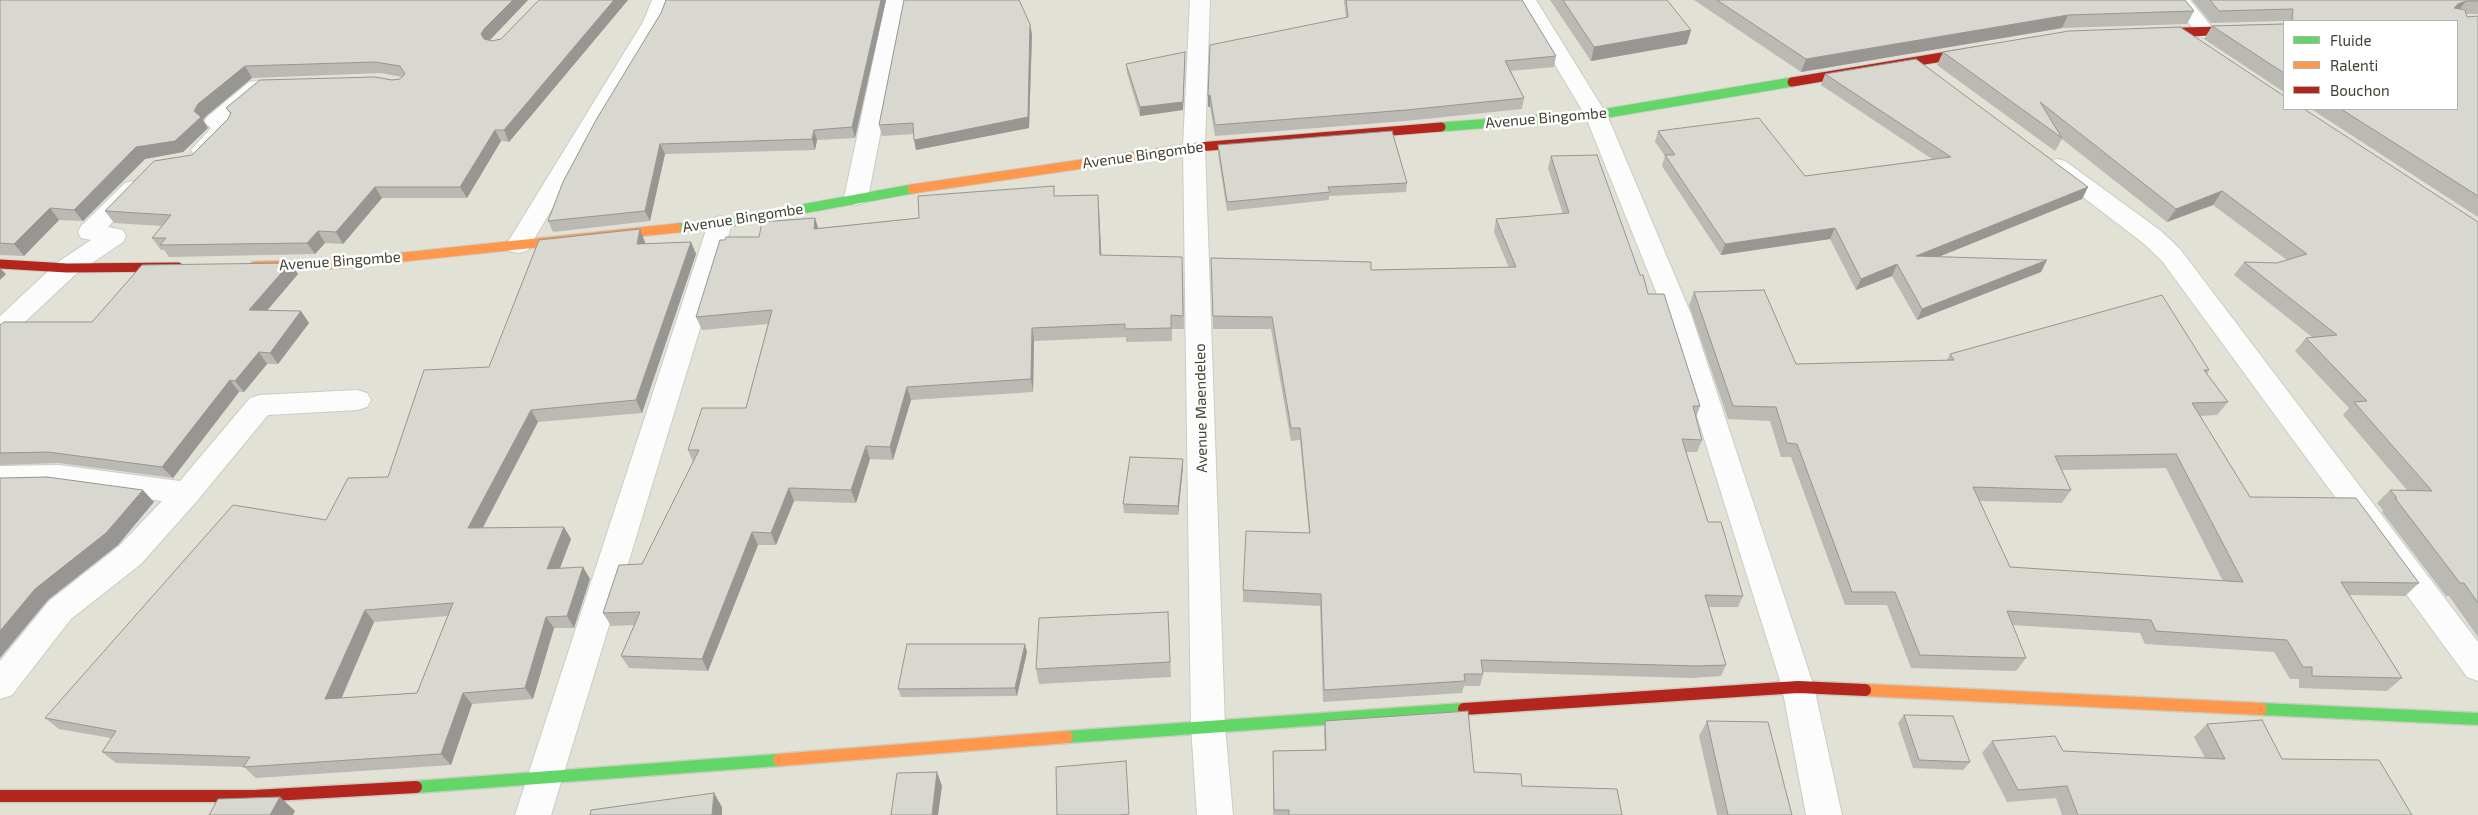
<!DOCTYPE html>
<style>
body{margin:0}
#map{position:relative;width:2478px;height:815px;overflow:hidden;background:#eeeee8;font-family:"Exo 2",sans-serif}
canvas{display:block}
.legend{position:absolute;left:2283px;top:20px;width:175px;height:90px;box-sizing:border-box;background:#fff;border:1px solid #b4b3ae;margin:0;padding:6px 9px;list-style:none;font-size:15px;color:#434035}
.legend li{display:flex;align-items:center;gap:10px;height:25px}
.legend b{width:25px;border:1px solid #b4b3ae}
</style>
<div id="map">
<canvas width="2478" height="815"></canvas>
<ul class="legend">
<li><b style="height:6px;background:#63d668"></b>Fluide</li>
<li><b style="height:6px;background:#ff974d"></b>Ralenti</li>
<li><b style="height:6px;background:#b3261e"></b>Bouchon</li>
</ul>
</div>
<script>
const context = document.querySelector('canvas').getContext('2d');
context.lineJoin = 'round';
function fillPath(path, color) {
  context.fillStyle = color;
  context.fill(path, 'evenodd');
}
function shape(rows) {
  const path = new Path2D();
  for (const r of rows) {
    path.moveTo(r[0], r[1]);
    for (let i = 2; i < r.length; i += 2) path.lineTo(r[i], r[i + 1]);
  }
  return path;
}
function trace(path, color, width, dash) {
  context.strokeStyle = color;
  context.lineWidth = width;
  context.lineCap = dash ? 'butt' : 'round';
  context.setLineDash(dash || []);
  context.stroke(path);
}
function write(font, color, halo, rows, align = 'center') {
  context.font = font + ' "Exo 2",sans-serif';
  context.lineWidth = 5;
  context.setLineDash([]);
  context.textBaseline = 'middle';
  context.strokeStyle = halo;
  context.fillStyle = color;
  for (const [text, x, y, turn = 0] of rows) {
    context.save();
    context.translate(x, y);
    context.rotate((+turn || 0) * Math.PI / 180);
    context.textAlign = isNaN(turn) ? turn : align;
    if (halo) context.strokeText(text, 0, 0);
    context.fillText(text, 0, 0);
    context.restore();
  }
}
fillPath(shape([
 [0,0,2478,0,2478,815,0,815],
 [2284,21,2457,21,2457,109,2284,109]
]), '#e2e1d5');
const lane = shape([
 [357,390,367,393,371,400,367,407,357,410,268,415,197,501,141,564,71,619,12,695,0,699,0,661,49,601,119,546,162,501,59,487,0,488,0,466,59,465,180,481,250,398,260,395,357,390]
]);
const street = shape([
 [652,0,672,0,663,22,527,251,518,253,509,251,506,245,643,22,652,0],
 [886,0,906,0,868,198,864,203,856,205,848,203,844,198,886,0],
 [1190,0,1210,0,1205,147,1225,726,1233,815,1197,815,1191,726,1183,147,1190,0],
 [1516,0,1536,0,1607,115,1691,314,1814,687,1842,815,1806,815,1782,687,1665,314,1585,115,1516,0],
 [2170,0,2190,0,2216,32,2213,36,2206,38,2199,36,2170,0],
 [257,81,265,82,268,87,231,120,237,125,234,130,210,155,202,157,194,155,191,150,211,128,204,122,207,117,249,82,257,81],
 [2057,159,2065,161,2161,231,2180,249,2478,642,2478,681,2467,677,2162,261,2143,243,2049,171,2046,166,2049,161,2057,159],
 [133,181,141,183,145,188,108,227,123,230,126,236,123,242,76,274,9,337,0,340,0,316,58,262,91,240,81,238,78,232,81,226,125,183,133,181],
 [720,216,728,219,732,224,551,815,515,815,708,224,712,219,720,216]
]);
const fastFar1 = shape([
 [1441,127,1596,115,1792,82],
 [677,228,720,224,912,189]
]);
const fast = shape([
 [2261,709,2478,719],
 [1067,737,1464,709],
 [416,787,779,760]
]);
const slowFar1 = shape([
 [912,189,1198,147],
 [254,266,338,264,677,228]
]);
const slow = shape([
 [1865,690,2261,709],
 [779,760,1067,737]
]);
const jamFar1 = shape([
 [2150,33,2284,29],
 [1792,82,1978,51],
 [1198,147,1441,127],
 [0,264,67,268,178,267]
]);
const jam = shape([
 [1464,709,1798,687,1865,690],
 [0,796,254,796,416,787]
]);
trace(lane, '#cccbc5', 2);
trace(street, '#cccbc5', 2);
trace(fastFar1, '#ccccbf', 11);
trace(fast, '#ccccbf', 15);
trace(slowFar1, '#ccccbf', 11);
trace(slow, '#ccccbf', 15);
trace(jamFar1, '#ccccbf', 11);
trace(jam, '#ccccbf', 15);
fillPath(lane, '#fcfcfc');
fillPath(street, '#fcfcfc');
trace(fastFar1, '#63d668', 9);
trace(fast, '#63d668', 12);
trace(slowFar1, '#ff974d', 9);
trace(slow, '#ff974d', 12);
trace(jamFar1, '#b3261e', 9);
trace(jam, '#b3261e', 12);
fillPath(shape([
 [0,0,528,0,489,40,492,41,501,39,539,0,628,0,509,142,501,141,467,198,382,198,343,244,325,243,315,254,169,257,164,250,161,250,152,238,162,226,114,223,105,211,192,155,228,119,231,115,226,108,400,79,402,77,381,73,252,78,206,116,203,120,208,128,183,152,145,159,83,221,59,220,24,256,0,255],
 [666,0,886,0,855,138,817,140,815,150,665,154,650,221,553,232,548,221,661,13],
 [1344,0,1522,0,1556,56,1554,67,1511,71,1524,98,1522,109,1405,121,1215,136,1210,107,1208,107,1208,96,1346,18],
 [1550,0,1667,0,1687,44,1591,61],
 [1694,0,2185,0,2194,11,2187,24,2062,28,1801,72],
 [2192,0,2478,0,2478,14,2466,14,2467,17,2478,16,2478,217,2311,109,2457,109,2457,21,2284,21,2211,23],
 [2284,24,2284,92,2204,39,2212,26],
 [1032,34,1029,128,916,150,913,134,882,136,879,125],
 [1943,52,2478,222,2478,637,2449,596,2446,596,2382,512,2383,510,2377,503,2390,490,2407,490,2343,415,2349,408,2295,351,2306,338,2312,337,2234,275,2244,262,2277,263,2287,260,2213,205,2167,222,2062,139,2055,151,1937,65],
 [1185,61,1183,110,1140,116,1127,73,1126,64],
 [1825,74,2088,187,2082,199,1938,257,2041,272,1917,320,1892,276,1856,290,1830,239,1721,255,1662,166,1665,156,1655,142,1658,131,1805,176,1932,159,1821,85],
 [1218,145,1407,183,1406,192,1329,196,1329,200,1227,211,1218,154],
 [1551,156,1640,275,1700,406,1696,418,1702,440,1697,452,1686,452,1708,522,1743,596,1738,607,1709,607,1726,665,1721,676,1692,678,1483,672,1483,674,1480,686,1464,686,1462,693,1323,702,1320,606,1243,602,1243,590,1309,533,1300,440,1291,441,1271,329,1213,329,1211,258,1371,270,1509,268,1494,232,1496,219,1563,214,1548,168],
 [1098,195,1101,255,1183,270,1184,329,1172,329,1172,341,1126,342,1126,337,1034,341,1033,392,911,400,893,460,870,459,856,503,794,501,776,545,758,545,708,671,629,668,621,656,634,625,611,626,603,613,642,564,693,462,688,450,746,408,768,324,702,330,696,317,759,237,818,228,919,218,1055,196],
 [645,242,645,244,691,242,696,254,642,413,538,422,483,528,571,539,560,568,583,567,590,579,574,628,554,628,533,699,472,704,451,765,256,778,244,767,116,763,102,752,111,738,59,729,45,718,388,477,489,367],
 [448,616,417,693,342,698,374,622],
 [290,263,298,274,267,311,309,323,278,364,267,364,244,392,239,392,173,478,59,463,0,465,0,325,92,322],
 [1694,292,1796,364,1947,360,1950,354,2209,370,2207,374,2228,402,2217,415,2200,416,2250,497,2419,583,2405,596,2349,595,2402,678,2387,691,2299,688,2299,679,2290,679,2274,652,2145,644,2140,633,2012,625,2026,658,2016,671,1911,668,1887,605,1845,605,1791,457,1781,457,1770,421,1728,419,1689,305],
 [2166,468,2223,581,2010,567,1979,501,2062,503,2071,490,2062,470],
 [1183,467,1178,515,1124,513,1123,504],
 [1169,628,1171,677,1039,684,1036,669],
 [1027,652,1017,696,901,697,898,689],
 [1904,715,1970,762,1963,770,1913,768,1898,723],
 [1325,721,1474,772,1622,815,1273,815,1273,751,1325,750,1324,735],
 [1707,721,1792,815,1717,815,1699,736],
 [2207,724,2282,759,2412,815,2062,815,2056,798,2007,802,1982,753,1992,741,2063,751,2205,758,2194,737]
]), '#bab9b3');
fillPath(shape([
 [513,0,528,0,490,40,486,45,481,34,484,29],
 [614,0,628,0,509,142,504,130],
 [881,0,886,0,855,138,852,127],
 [2466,1,2456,14,2449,17,2458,4],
 [2068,15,2062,28,1801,72,1806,59],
 [1030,24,1032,34,1029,128,916,150,914,140],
 [1691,30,1687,44,1591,61,1594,47],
 [1185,52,1183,110,1140,116,1140,107],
 [245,66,252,78,206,116,203,120,208,128,183,152,145,159,83,221,74,210,136,147,194,111,198,104],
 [1210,95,1210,107,1208,107,1208,96],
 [495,130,501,141,467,198,460,187],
 [814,130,817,140,815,150,812,139],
 [660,144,665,154,650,221,645,211],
 [375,187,382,198,343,244,336,232],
 [2088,187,2082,199,1911,268,1916,256],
 [2222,191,2213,205,2167,222,2176,209],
 [1098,195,1099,208,1102,268,1100,255],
 [50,208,59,220,24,256,14,244],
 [815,218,819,231,814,229],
 [1835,228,1830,239,1721,255,1725,244],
 [640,229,645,242,642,257,637,244],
 [318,231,325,243,315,254,307,243],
 [691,242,696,254,642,413,636,400],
 [2047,260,2041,272,1917,320,1922,309],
 [290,263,298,274,257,322,249,310],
 [1897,264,1892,276,1856,290,1861,279],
 [0,268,6,274,0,280],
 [301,311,309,323,278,364,270,353],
 [1032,328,1034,341,1033,392,1031,379],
 [259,352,267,364,244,392,235,381],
 [230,380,239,392,173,478,162,467],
 [907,387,911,400,893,460,890,447],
 [531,410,538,422,476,540,468,528],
 [866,446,870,459,856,503,851,490],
 [1183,459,1183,467,1178,515,1178,506],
 [789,488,794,501,776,545,771,533],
 [143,490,154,502,118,545,48,600,0,658,0,631,35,589],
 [564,527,571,539,555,581,547,569],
 [752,532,758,545,708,671,702,659],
 [583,567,590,579,574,628,567,616],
 [365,610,374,622,336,710,325,699],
 [546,617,554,628,533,699,525,688],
 [1025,644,1027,652,1017,696,1015,688],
 [463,693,472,704,451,765,441,754],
 [937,772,942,786,938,815,932,815],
 [714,793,722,807,722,815,712,815],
 [280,797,295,811,293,815,270,815]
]), '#979692');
const building = shape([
 [0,0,513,0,484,29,481,34,484,39,492,41,501,39,539,0,614,0,504,130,495,130,460,187,375,187,336,232,318,231,307,243,160,245,166,238,152,238,171,215,105,211,154,161,192,155,228,119,231,113,226,108,260,80,375,77,392,80,400,79,405,74,400,66,375,62,245,66,198,104,194,111,201,117,175,141,136,147,74,210,50,208,14,244,0,243,0,0],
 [666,0,881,0,852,127,814,130,812,139,660,144,645,211,548,221,563,182,596,120,661,13,666,0],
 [904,0,1019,0,1030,24,1028,117,914,140,913,123,879,125,904,0],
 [1346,0,1522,0,1556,56,1505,61,1524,98,1406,110,1215,125,1210,95,1208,96,1210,45,1348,17,1346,0],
 [1563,0,1667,0,1691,30,1594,47,1563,0],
 [1717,0,2185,0,2194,11,2068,15,1806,59,1717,0],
 [2210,0,2478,0,2478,1,2466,1,2458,4,2454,8,2465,10,2467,17,2478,16,2478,196,2341,109,2457,109,2457,21,2292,21,2293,9,2219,11,2210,0],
 [2284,24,2284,73,2212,26,2284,24],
 [2180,27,2284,96,2284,109,2304,109,2478,222,2478,603,2464,583,2460,583,2395,498,2397,498,2390,490,2432,491,2354,402,2367,401,2306,338,2337,335,2244,262,2277,263,2307,254,2222,191,2176,209,2040,102,2062,138,1943,52,2069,31,2180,27],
 [1185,52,1183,102,1140,107,1126,64,1185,52],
 [1916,59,2088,187,1916,256,2047,260,1922,309,1897,264,1861,279,1835,228,1725,244,1665,155,1675,155,1658,131,1759,118,1805,176,1951,157,1825,74,1916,59],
 [1392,131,1407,183,1328,187,1330,192,1227,202,1218,145,1392,131],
 [1597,155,1640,275,1643,275,1648,294,1664,294,1700,406,1693,406,1702,440,1682,439,1708,522,1721,522,1743,596,1705,595,1726,665,1697,666,1481,660,1483,674,1464,674,1465,681,1324,690,1321,594,1243,590,1246,531,1310,533,1300,428,1291,428,1272,317,1213,316,1211,258,1371,262,1371,270,1516,267,1496,219,1569,213,1551,156,1597,155],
 [1054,186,1054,196,1098,195,1100,255,1182,257,1183,316,1171,315,1171,328,1125,329,1125,324,1032,328,1031,379,907,387,890,447,866,446,851,490,789,488,771,533,752,532,702,659,621,656,640,612,603,613,619,565,642,564,699,450,688,450,702,408,746,408,772,310,696,317,720,240,725,240,726,237,759,237,762,222,815,218,814,229,919,218,918,196,1054,186],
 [640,229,637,244,691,242,636,400,531,410,468,528,564,527,547,569,583,567,567,616,546,617,525,688,463,693,441,754,243,767,250,757,102,752,116,731,45,718,233,505,326,520,348,478,388,477,424,370,489,367,539,240,640,229],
 [453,603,417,693,325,699,365,610,453,603],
 [290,263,249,310,301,311,270,353,259,352,235,381,230,380,162,467,48,452,0,453,0,325,4,322,92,322,142,265,290,263],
 [1764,290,1796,364,1954,360,1950,354,2162,295,2209,370,2204,370,2228,402,2192,403,2250,497,2356,498,2419,583,2341,582,2402,678,2312,676,2312,667,2303,667,2287,640,2156,631,2151,620,2007,611,2026,658,1920,655,1895,592,1852,592,1797,444,1787,443,1776,407,1733,406,1694,292,1764,290],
 [2176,454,2243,582,2010,567,1973,487,2071,490,2055,456,2176,454],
 [1130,457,1183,459,1178,506,1123,504,1130,457],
 [47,477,143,490,106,533,35,589,0,631,0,478,47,477],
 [1168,612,1170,662,1036,669,1039,618,1168,612],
 [907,644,1025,644,1015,688,898,689,907,644],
 [1468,711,1474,772,1521,774,1522,786,1617,789,1622,815,1289,815,1289,810,1274,810,1273,751,1326,750,1325,721,1468,711],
 [1904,715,1953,716,1970,762,1919,760,1904,715],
 [2262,720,2282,759,2379,760,2412,815,2078,815,2067,786,2018,790,1992,741,2055,736,2063,751,2225,759,2207,724,2262,720],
 [1707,721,1768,722,1792,815,1728,815,1707,721],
 [1126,761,1129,814,1120,815,1057,815,1056,767,1126,761],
 [937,772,932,815,891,815,897,773,937,772],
 [714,793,712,815,590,815,591,810,714,793],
 [280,797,270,815,209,815,218,799,280,797]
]);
fillPath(building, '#d8d7d0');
trace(building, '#979692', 1);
write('15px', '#434035', '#fff', [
 ["Avenue Bingombe",1546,118,-5],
 ["Avenue Bingombe",1143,155,-8],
 ["Avenue Bingombe",743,218,-9],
 ["Avenue Bingombe",340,261,-4],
 ["Avenue Maendeleo",1201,408,-91]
]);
</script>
